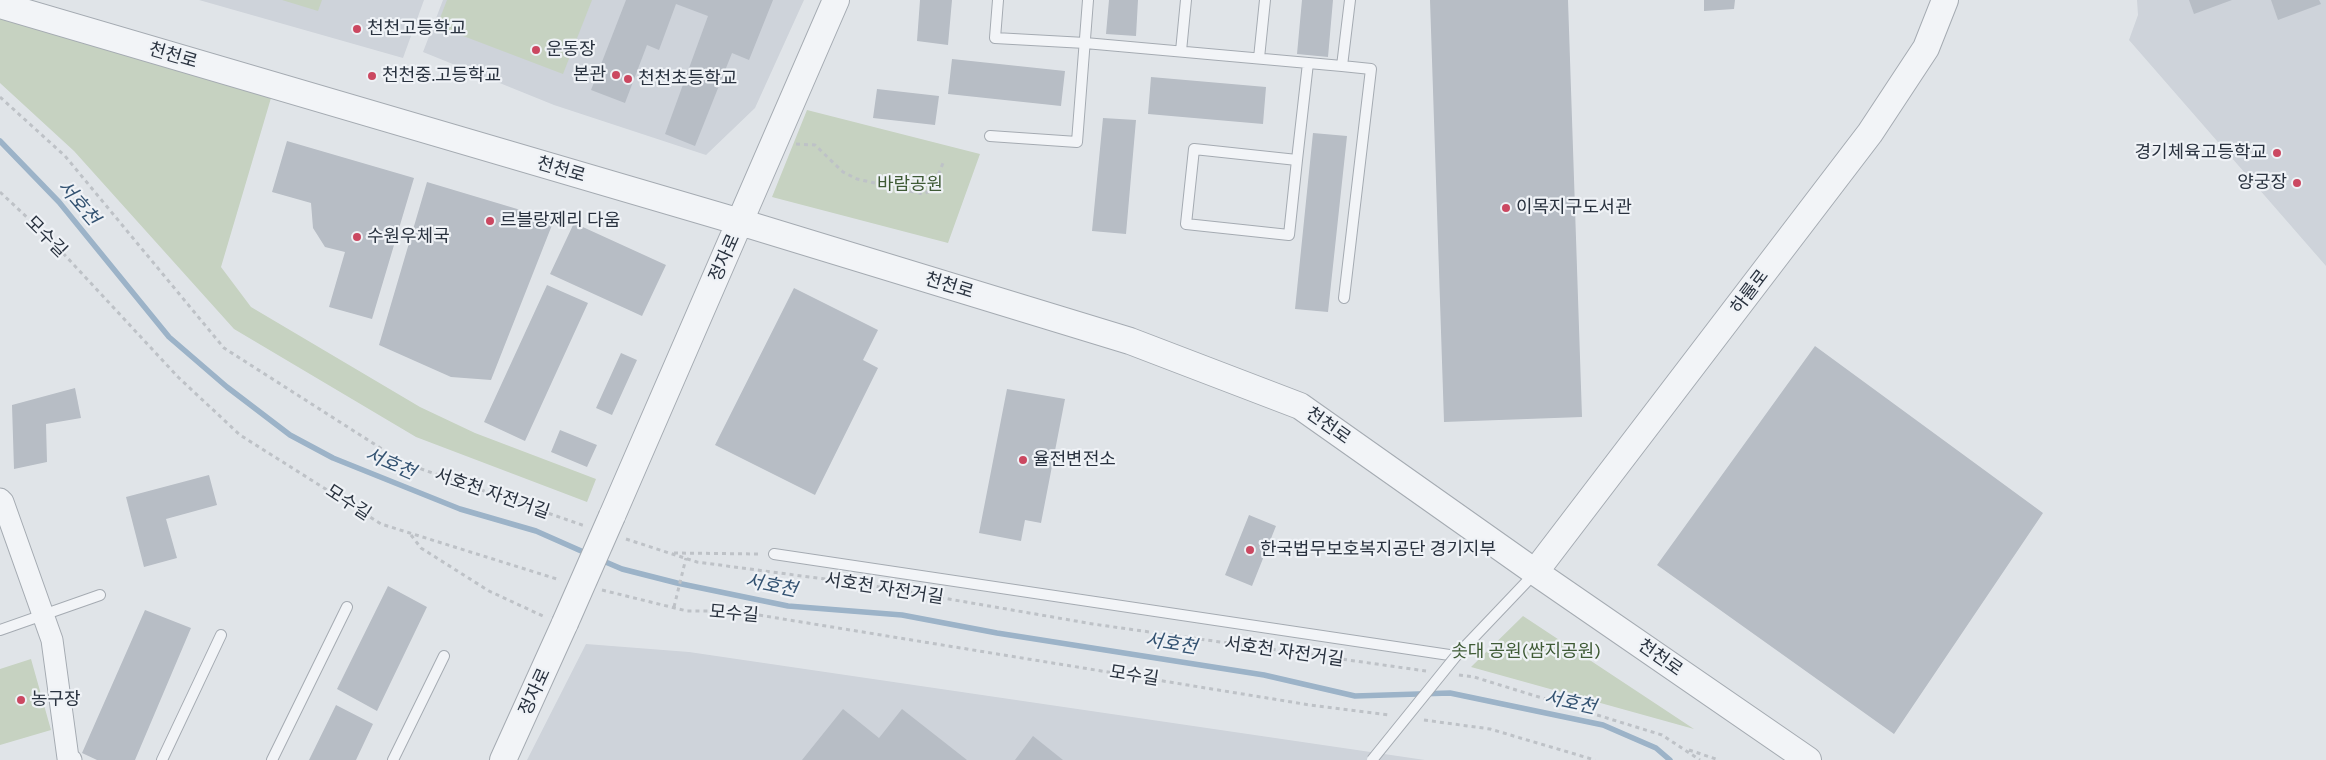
<!DOCTYPE html>
<meta charset="utf-8">
<style>
body{margin:0}
canvas{display:block;background:#e0e4e8}
</style>
<canvas width="2326" height="760"></canvas>
<script>
const context = document.querySelector('canvas').getContext('2d');
context.lineJoin = 'round';
function fillPath(path, color) {
  context.fillStyle = color;
  context.fill(path, 'evenodd');
}
function shape(rows) {
  const path = new Path2D();
  for (const r of rows) {
    path.moveTo(r[0], r[1]);
    for (let i = 2; i < r.length; i += 2) path.lineTo(r[i], r[i + 1]);
  }
  return path;
}
function trace(path, color, width, dash) {
  context.strokeStyle = color;
  context.lineWidth = width;
  context.lineCap = dash ? 'butt' : 'round';
  context.setLineDash(dash || []);
  context.stroke(path);
}
function write(font, color, halo, rows, align = 'center') {
  context.font = font + ' Karla,"Noto Sans KR",sans-serif';
  context.lineWidth = 4.5;
  context.setLineDash([]);
  context.textBaseline = 'middle';
  context.strokeStyle = halo;
  context.fillStyle = color;
  for (const [text, x, y, turn = 0] of rows) {
    context.save();
    context.translate(x, y);
    context.rotate((+turn || 0) * Math.PI / 180);
    context.textAlign = isNaN(turn) ? turn : align;
    if (halo) context.strokeText(text, 0, 0);
    context.fillText(text, 0, 0);
    context.restore();
  }
}
fillPath(shape([
 [199,0,424,0,403,58],
 [443,0,804,0,755,108,706,155,554,105,423,52],
 [2137,0,2326,0,2326,266,2129,40,2138,15],
 [586,644,689,652,1425,760,527,760]
]), '#ced3da');
fillPath(shape([
 [282,0,322,0,318,11],
 [447,0,592,0,563,74,437,26],
 [0,17,271,98,221,267,251,307,420,407,475,433,596,479,587,502,416,437,234,329,74,151,0,83],
 [807,110,980,154,948,243,772,197],
 [1523,616,1694,729,1471,667],
 [31,659,51,730,0,745,0,669]
]), '#c6d2c1');
trace(shape([
 [0,141,59,202,169,337,227,387,290,435,333,458,460,509,536,531,588,554],
 [601,560,622,569,677,583,788,606,902,615,997,633,1264,675,1355,696,1450,693,1603,725,1656,748,1670,760]
]), '#9cb3c8', 5.5);
fillPath(shape([
 [626,0,773,0,749,60,732,53,695,146,665,134,708,16,676,4,659,50,647,45,625,103,591,90],
 [920,0,952,0,948,45,917,41],
 [1109,0,1138,0,1136,36,1106,34],
 [1302,0,1333,0,1328,57,1297,54],
 [1430,0,1568,0,1582,417,1444,422],
 [1704,0,1735,0,1734,9,1704,11],
 [2189,0,2232,0,2194,14],
 [2271,0,2319,0,2321,4,2278,20],
 [952,59,1065,71,1061,106,948,94],
 [1151,77,1266,87,1263,124,1148,114],
 [877,89,939,96,935,125,873,118],
 [1103,118,1136,120,1126,234,1092,231],
 [1313,133,1347,136,1328,312,1295,309],
 [287,141,414,178,372,319,329,307,345,252,325,247,313,228,311,203,272,192],
 [427,182,554,220,491,380,451,377,379,345],
 [574,223,666,265,642,316,550,274],
 [547,285,588,303,525,441,484,422],
 [794,288,878,330,863,360,878,368,815,495,715,445],
 [1815,346,2043,513,1894,734,1657,565],
 [621,353,637,360,612,415,596,408],
 [75,388,81,418,46,424,47,462,14,469,12,405],
 [1007,389,1065,399,1041,523,1025,520,1021,541,979,533],
 [560,430,597,445,587,467,551,452],
 [209,475,217,505,166,519,177,558,144,567,126,497],
 [1249,515,1276,526,1252,586,1225,575],
 [388,586,427,607,377,711,337,689],
 [145,610,191,628,135,760,97,760,82,753],
 [336,705,373,724,356,760,309,760],
 [843,709,879,738,902,709,967,760,802,760],
 [1033,736,1063,760,1015,760]
]), '#b7bdc5');
const service = shape([
 [998,0,995,38,1085,43,1342,66,1350,0],
 [1181,51,1186,0],
 [1259,58,1265,0],
 [1342,66,1371,69,1344,298],
 [990,136,1077,142,1088,0],
 [1297,160,1194,149,1186,224,1289,235,1297,160,1308,63],
 [774,554,1456,656,1535,573],
 [0,630,100,595],
 [162,760,221,635],
 [272,760,347,607],
 [393,760,444,656]
]);
const minor = shape([
 [0,499,3,502,52,640,68,758,71,760]
]);
const tertiary = shape([
 [0,5,740,222,1130,341,1300,406,1535,572,1808,760],
 [612,516,836,0],
 [1535,572,1870,133,1926,48,1945,0],
 [503,760,565,623]
]);
trace(service, '#a5abb2', 12);
trace(minor, '#a5abb2', 23);
trace(tertiary, '#a5abb2', 28);
trace(shape([
 [0,97,65,156,224,348,404,463,585,526],
 [796,144,815,145,843,172,857,179,923,194,932,190,943,163],
 [0,192,48,237,178,377,240,435,381,524,560,580],
 [411,535,421,548,489,591,545,617],
 [626,539,697,562,862,584,1093,624,1426,671],
 [674,553,760,554],
 [602,590,687,611,734,611,1310,705,1390,715],
 [674,607,686,558],
 [1459,675,1474,677,1662,735,1700,760],
 [1424,720,1490,729,1595,760],
 [1689,750,1719,760]
]), '#bec2c7', 3, [4, 4]);
trace(service, '#f2f4f7', 10);
trace(minor, '#f2f4f7', 21);
trace(tertiary, '#f2f4f7', 26);
const serviceBridge = shape([
 [1372,760,1456,656]
]);
const tertiaryBridge = shape([
 [565,623,612,516]
]);
trace(serviceBridge, '#a5abb2', 12, []);
trace(tertiaryBridge, '#a5abb2', 28, []);
trace(serviceBridge, '#f2f4f7', 10);
trace(tertiaryBridge, '#f2f4f7', 26);
for (const [x, y, r, color] of [
 [357,29,5,"#cb4861"],
 [536,50,5,"#cb4861"],
 [616,75,5,"#cb4861"],
 [372,76,5,"#cb4861"],
 [628,79,5,"#cb4861"],
 [2277,153,5,"#cb4861"],
 [2297,183,5,"#cb4861"],
 [1506,208,5,"#cb4861"],
 [490,221,5,"#cb4861"],
 [357,237,5,"#cb4861"],
 [1023,460,5,"#cb4861"],
 [1250,550,5,"#cb4861"],
 [21,700,5,"#cb4861"]
]) {
  const dot = new Path2D();
  dot.arc(x, y, r, 0, 2 * Math.PI);
  context.fillStyle = color;
  context.fill(dot);
  trace(dot, '#eff2f6', 2);
}
write('18px', '#29323f', '#eff2f6', [
 ["천천고등학교",367,29],
 ["운동장",546,50],
 ["본관",606,75,"right"],
 ["천천중.고등학교",382,76],
 ["천천초등학교",638,79],
 ["경기체육고등학교",2267,153,"right"],
 ["양궁장",2287,183,"right"],
 ["이목지구도서관",1516,208],
 ["르블랑제리 다움",500,221],
 ["수원우체국",367,237],
 ["율전변전소",1033,460],
 ["한국법무보호복지공단 경기지부",1260,550],
 ["농구장",31,700]
], 'left');
write('18px', '#29323f', '#eff2f6', [
 ["천천로",173,56,16],
 ["천천로",561,170,16],
 ["모수길",46,237,45],
 ["정자로",725,258,-66],
 ["천천로",949,286,17],
 ["하률로",1750,292,-53],
 ["천천로",1328,426,35],
 ["서호천 자전거길",492,494,19],
 ["모수길",348,503,33],
 ["서호천 자전거길",884,589,9],
 ["모수길",734,614,5],
 ["서호천 자전거길",1284,652,8],
 ["천천로",1660,658,35],
 ["모수길",1134,676,9],
 ["정자로",535,692,-65]
]);
write('18px', '#3f5b36', '#eff2f6', [
 ["바람공원",910,185],
 ["솟대 공원(쌈지공원)",1526,652]
]);
write('italic 19px', '#345372', '#eff2f6', [
 ["서호천",78,203,49],
 ["서호천",390,464,23],
 ["서호천",771,586,11],
 ["서호천",1171,644,9],
 ["서호천",1570,703,12]
]);
</script>
